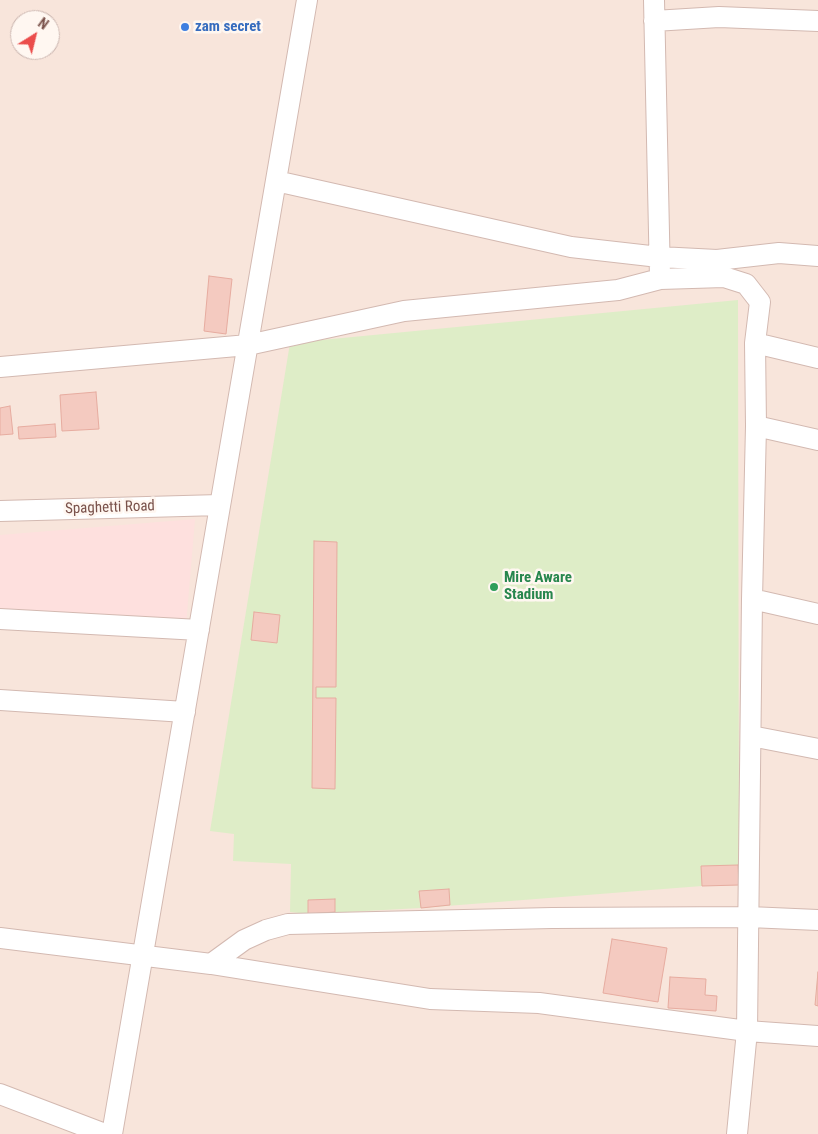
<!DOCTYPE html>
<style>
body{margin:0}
#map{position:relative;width:818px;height:1134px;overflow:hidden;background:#fdf2ea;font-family:"Roboto Condensed",sans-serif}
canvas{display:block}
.north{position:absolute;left:10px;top:10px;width:50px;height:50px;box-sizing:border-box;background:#fff7f1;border:1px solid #cab5af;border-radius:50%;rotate:36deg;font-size:14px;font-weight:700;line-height:20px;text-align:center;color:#7a524b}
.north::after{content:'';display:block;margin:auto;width:18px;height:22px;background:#eb4d4b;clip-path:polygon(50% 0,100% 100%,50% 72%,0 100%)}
</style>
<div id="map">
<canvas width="818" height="1134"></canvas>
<div class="north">N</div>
</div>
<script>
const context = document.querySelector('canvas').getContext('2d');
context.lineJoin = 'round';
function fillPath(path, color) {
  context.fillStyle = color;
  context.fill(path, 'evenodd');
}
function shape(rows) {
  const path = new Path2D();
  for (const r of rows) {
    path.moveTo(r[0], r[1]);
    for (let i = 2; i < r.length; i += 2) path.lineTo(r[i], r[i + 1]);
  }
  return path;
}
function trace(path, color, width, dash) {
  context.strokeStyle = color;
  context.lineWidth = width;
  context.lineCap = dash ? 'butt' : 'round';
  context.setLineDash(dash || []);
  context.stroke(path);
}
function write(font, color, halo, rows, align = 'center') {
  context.font = font + ' "Roboto Condensed",sans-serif';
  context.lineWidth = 5;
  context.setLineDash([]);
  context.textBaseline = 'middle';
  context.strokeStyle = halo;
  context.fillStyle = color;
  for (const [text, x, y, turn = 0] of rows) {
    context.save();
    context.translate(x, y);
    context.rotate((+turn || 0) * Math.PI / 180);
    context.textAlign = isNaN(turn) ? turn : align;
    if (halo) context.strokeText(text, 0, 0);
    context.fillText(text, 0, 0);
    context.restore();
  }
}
fillPath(shape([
 [0,0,818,0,818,1134,0,1134],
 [20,20,50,20,50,50,20,50]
]), '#f8e5db');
fillPath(shape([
 [195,519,186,625,0,616,0,535]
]), '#fee0de');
fillPath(shape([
 [738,300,739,885,702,886,421,908,308,914,290,912,291,864,233,861,234,834,210,831,290,343]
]), '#deedc7');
const building = shape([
 [209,276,232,279,226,334,204,331,209,276],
 [96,392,99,429,62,431,60,395,96,392],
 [10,406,13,434,0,435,0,408,10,406],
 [55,424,56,437,19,439,18,427,55,424],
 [314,541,337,542,336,687,316,687,316,698,336,698,335,789,312,788,314,541],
 [254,612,280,615,277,643,251,640,254,612],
 [738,865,739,885,702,886,701,866,738,865],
 [449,889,450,905,421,908,419,891,449,889],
 [335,899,335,912,308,914,308,900,335,899],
 [612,939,667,948,658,1002,603,993,612,939],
 [818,972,818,1006,815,1005,818,972],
 [670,977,706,979,705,995,717,996,716,1011,668,1008,670,977]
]);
fillPath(building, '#f4cac0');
trace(building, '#e7aca0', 1);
const street = shape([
 [654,0,660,279,724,277,746,284,760,302,755,343,756,426,752,599,747,1031,737,1134],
 [654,21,719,17,818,21],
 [276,181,571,247,659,257,717,260,779,253,818,256],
 [755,343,818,358],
 [0,367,248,345,404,311,618,290,660,279],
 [756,426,818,440],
 [0,511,220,505],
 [752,599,818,614],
 [0,619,199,630],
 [0,700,185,712],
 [751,736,818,749],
 [0,938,211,964,430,999,539,1003,747,1031,818,1036],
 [211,964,244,940,266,930,288,924,552,918,749,917,818,920],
 [0,1094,105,1134],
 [112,1134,307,0]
]);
trace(street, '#d3b9b1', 22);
trace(street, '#fff', 20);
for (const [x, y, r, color] of [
 [185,27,5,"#3f7fe0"],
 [494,587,5,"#2e9e5b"]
]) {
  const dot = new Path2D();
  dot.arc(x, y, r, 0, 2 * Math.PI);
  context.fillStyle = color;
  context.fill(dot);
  trace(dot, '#fff7f1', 2);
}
write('bold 15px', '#366cbe', '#fff7f1', [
 ["zam secret",195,27]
], 'left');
write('15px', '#7a524b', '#fff7f1', [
 ["Spaghetti Road",110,508,-2]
]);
write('bold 15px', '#27864d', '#fff7f1', [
 ["Mire Aware",504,578],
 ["Stadium",504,595]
], 'left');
</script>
